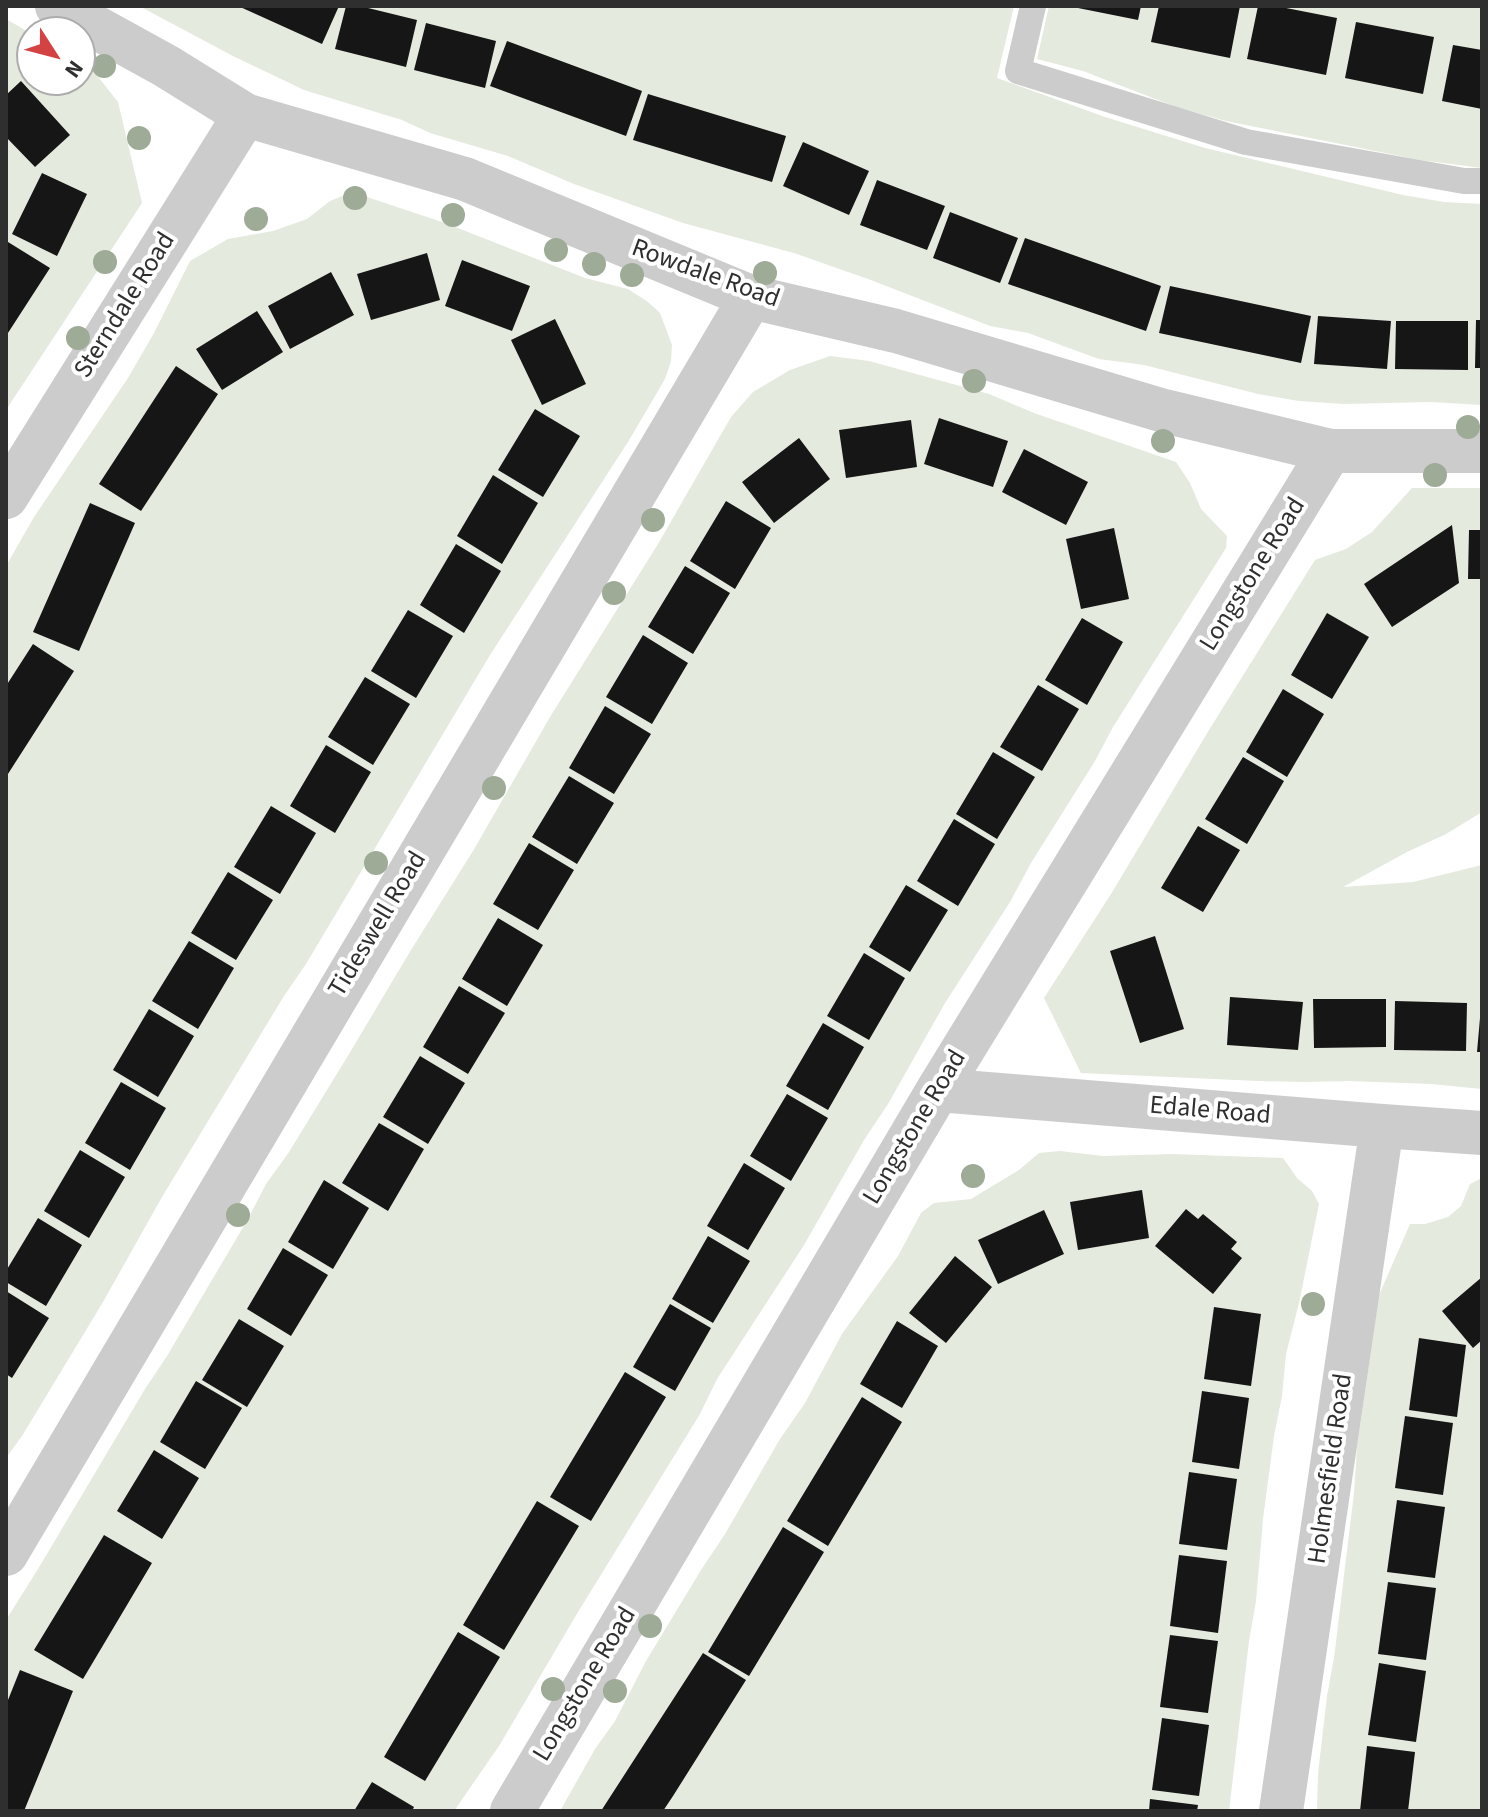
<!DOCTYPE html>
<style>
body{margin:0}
#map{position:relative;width:1488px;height:1817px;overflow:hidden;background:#fff;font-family:"Source Sans 3",sans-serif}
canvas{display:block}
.frame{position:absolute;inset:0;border:8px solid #2f2f2f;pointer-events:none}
.north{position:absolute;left:16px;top:16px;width:80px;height:80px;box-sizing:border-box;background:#fff;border:2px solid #acacac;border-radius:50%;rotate:126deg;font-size:22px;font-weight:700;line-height:32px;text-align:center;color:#2f2f2f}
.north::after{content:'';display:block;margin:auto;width:28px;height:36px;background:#d34343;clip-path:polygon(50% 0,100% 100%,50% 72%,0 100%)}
</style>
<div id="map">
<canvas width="1488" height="1817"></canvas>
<div class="frame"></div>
<div class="north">N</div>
</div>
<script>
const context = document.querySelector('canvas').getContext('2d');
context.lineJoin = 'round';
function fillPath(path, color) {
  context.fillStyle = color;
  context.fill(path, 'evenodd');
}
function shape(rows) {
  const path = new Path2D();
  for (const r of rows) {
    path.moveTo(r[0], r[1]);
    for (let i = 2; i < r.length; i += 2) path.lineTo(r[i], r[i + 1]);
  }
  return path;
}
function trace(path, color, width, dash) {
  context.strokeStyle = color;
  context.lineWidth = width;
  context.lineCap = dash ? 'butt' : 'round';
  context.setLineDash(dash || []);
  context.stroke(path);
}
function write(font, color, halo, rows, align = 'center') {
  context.font = font + ' "Source Sans 3",sans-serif';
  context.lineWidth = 8;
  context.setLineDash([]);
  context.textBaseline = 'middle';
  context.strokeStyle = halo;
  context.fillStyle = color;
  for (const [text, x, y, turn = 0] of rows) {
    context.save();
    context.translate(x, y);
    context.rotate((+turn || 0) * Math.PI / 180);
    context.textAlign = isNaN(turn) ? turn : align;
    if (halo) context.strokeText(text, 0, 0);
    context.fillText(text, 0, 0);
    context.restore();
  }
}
fillPath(shape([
 [139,6,1014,6,997,78,1105,117,1205,148,1403,195,1444,202,1482,204,1482,405,1430,402,1344,404,1299,401,1258,394,1144,365,1099,359,1028,333,990,326,868,279,794,253,683,223,574,184,508,156,430,133,402,120,304,90,233,56],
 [1049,6,1482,6,1482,168,1420,160,1226,121,1176,107,1083,71,1037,59],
 [6,19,32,34,32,80,80,80,80,62,92,69,118,102,142,203,6,410],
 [352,192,445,223,585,278,628,289,648,302,660,313,672,345,671,361,665,379,628,442,490,655,306,964,284,996,162,1197,103,1302,22,1436,6,1458,6,566,34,517,128,378,154,333,190,261,228,239,273,231,307,219,330,201],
 [830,356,869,361,989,394,1034,413,1176,462,1190,483,1201,509,1227,536,1226,548,1113,727,1095,761,1031,863,1010,902,945,1003,888,1104,864,1140,804,1245,717,1379,700,1414,578,1612,499,1746,454,1811,6,1811,6,1620,38,1569,145,1389,167,1356,248,1219,266,1184,289,1152,349,1054,411,950,473,851,550,717,658,544,731,417,753,392,790,370],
 [1412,488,1482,488,1482,812,1446,834,1407,852,1343,887,1413,882,1482,865,1482,1089,1431,1084,1349,1081,1305,1082,1258,1081,1081,1073,1044,998,1111,894,1209,730,1315,560,1346,549,1372,532],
 [1060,1151,1103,1156,1172,1154,1283,1158,1297,1178,1312,1191,1319,1204,1299,1303,1286,1354,1282,1396,1274,1436,1263,1519,1256,1601,1249,1641,1229,1811,560,1811,595,1749,615,1721,646,1661,701,1570,725,1534,780,1439,805,1403,842,1334,898,1256,921,1213,934,1203,971,1199,1019,1170,1039,1153],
 [1482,1178,1482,1811,1317,1811,1318,1774,1327,1696,1334,1658,1354,1493,1357,1447,1379,1295,1410,1224,1425,1224,1448,1217,1461,1206,1470,1184]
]), '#e4eade');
fillPath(shape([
 [238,6,339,6,322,44],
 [346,6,360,6,417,20,406,67,335,49],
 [1073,6,1141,6,1138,20,1073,7],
 [1159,6,1240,6,1230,58,1151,42],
 [1258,6,1276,6,1337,18,1326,75,1247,59],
 [1356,22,1434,37,1423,94,1345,78],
 [426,23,496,41,485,88,414,70],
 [507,41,642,91,626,136,490,86],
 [1453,45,1482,50,1482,109,1442,101],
 [21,81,70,135,35,167,6,137,6,95],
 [648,94,786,136,772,182,633,140],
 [803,142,869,171,849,215,783,186],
 [42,173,87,194,57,256,12,234],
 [877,180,945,206,927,250,860,225],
 [950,212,1018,238,1000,283,933,258],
 [1025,238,1161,286,1146,331,1008,284],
 [8,242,50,268,6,336,6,245],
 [427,253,440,300,371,320,357,274],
 [462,260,530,286,512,331,445,306],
 [331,272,354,315,290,349,268,306],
 [1170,286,1311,316,1301,363,1159,333],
 [257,311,283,352,222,390,196,349],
 [1318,316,1391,321,1387,369,1314,364],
 [555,319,586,384,542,405,511,340],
 [1476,320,1482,320,1482,368,1475,368],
 [1396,321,1468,321,1468,370,1395,369],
 [176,366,218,394,141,511,99,484],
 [535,409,580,436,543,497,498,470],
 [939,418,1008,441,993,487,924,464],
 [911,420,917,467,846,478,839,430],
 [799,438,830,479,774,523,742,482],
 [1024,449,1088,482,1066,525,1002,492],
 [493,475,538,503,502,564,457,536],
 [726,501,771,528,735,589,690,561],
 [90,503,135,523,79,651,33,632],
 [1452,525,1459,583,1392,627,1364,584],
 [1114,528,1129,599,1081,609,1066,539],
 [1469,530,1482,530,1482,579,1468,579],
 [456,544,501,571,464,633,420,605],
 [685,566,730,593,693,654,648,627],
 [408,610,453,636,416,698,371,671],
 [1327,613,1369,637,1332,699,1291,675],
 [1082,618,1123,642,1087,705,1045,680],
 [643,635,688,663,652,724,606,697],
 [33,644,74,671,6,777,6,686],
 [365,677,410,704,373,765,328,737],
 [1038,685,1079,709,1042,771,1000,747],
 [1283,689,1324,714,1287,777,1246,752],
 [605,706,651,734,614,794,569,768],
 [326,745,371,772,335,833,290,806],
 [993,752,1035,777,997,839,956,814],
 [1243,757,1284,781,1247,844,1205,819],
 [569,776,614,803,577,864,532,837],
 [271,806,316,833,280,894,234,867],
 [954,819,995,844,958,906,917,881],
 [1198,826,1240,850,1203,912,1161,888],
 [529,843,574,870,538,930,493,904],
 [228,872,273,900,236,960,191,933],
 [906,885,948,910,910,972,869,947],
 [498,918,543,945,507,1006,462,979],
 [1155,936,1184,1029,1140,1043,1110,951],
 [189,941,234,968,198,1029,152,1001],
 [864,953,905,978,869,1040,827,1016],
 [459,986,505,1013,468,1074,423,1047],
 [1230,997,1303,1002,1298,1050,1227,1045],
 [1313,999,1386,999,1386,1047,1314,1048],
 [1395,1001,1467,1003,1466,1051,1394,1050],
 [149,1009,194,1036,158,1097,113,1070],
 [1480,1018,1482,1018,1482,1052,1477,1052],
 [823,1023,864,1047,828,1110,786,1086],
 [420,1056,465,1083,428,1144,383,1117],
 [121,1082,166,1108,130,1170,85,1143],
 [787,1094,828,1118,791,1181,750,1156],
 [379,1123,424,1149,388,1211,342,1183],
 [80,1150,125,1177,89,1238,44,1211],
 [744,1163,785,1188,748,1250,707,1226],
 [324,1180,369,1208,333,1269,288,1242],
 [1142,1190,1149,1238,1078,1250,1070,1202],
 [1186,1209,1198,1219,1203,1214,1237,1242,1231,1249,1242,1258,1213,1294,1155,1246],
 [1044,1210,1064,1254,998,1284,978,1240],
 [38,1218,82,1245,46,1306,6,1282,6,1271],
 [708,1236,750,1261,713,1323,672,1299],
 [283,1248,328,1275,291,1336,247,1309],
 [955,1256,992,1287,946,1343,909,1313],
 [1482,1277,1482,1340,1473,1348,1442,1311],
 [6,1291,49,1318,12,1378,6,1374],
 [670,1304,711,1328,675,1391,633,1367],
 [1214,1307,1261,1314,1251,1386,1204,1379],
 [239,1319,284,1346,247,1407,202,1380],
 [897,1321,938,1346,902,1408,860,1384],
 [1419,1338,1466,1345,1457,1417,1409,1410],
 [625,1372,666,1397,591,1521,550,1497],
 [196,1381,242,1408,205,1469,160,1442],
 [1202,1391,1249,1398,1239,1469,1192,1462],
 [862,1397,902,1422,828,1546,787,1521],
 [1405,1416,1453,1423,1443,1495,1395,1488],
 [154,1450,199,1478,162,1539,117,1511],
 [1189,1472,1237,1479,1227,1550,1179,1544],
 [1397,1500,1445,1507,1435,1578,1387,1572],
 [537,1501,579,1526,504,1650,463,1625],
 [783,1527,824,1552,749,1676,708,1652],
 [104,1535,152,1563,83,1679,34,1650],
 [1179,1555,1227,1561,1218,1633,1170,1626],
 [1388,1582,1436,1588,1426,1660,1378,1654],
 [458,1632,500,1657,425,1781,384,1757],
 [1170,1635,1218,1641,1208,1713,1160,1707],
 [703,1653,746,1680,673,1796,663,1811,601,1811],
 [1379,1663,1426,1671,1416,1742,1368,1735],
 [20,1670,73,1691,24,1811,9,1811,6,1810,6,1705],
 [1162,1718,1209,1725,1199,1796,1152,1790],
 [1367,1746,1415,1752,1408,1811,1360,1811],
 [372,1782,414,1807,412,1811,354,1811],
 [1150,1799,1198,1805,1197,1811,1149,1811]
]), '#161616');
trace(shape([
 [1033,6,1018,71,1246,142,1464,181,1482,181]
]), '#ccc', 26);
trace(shape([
 [57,6,166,66,245,115,465,179,751,297,896,331,1164,411,1330,451,1482,451],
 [6,497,245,115],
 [938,1090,1382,1126,1482,1133],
 [6,1554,751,297],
 [512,1811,938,1090,1330,451],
 [1281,1811,1382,1126]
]), '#ccc', 44);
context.fillStyle = '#9eab96';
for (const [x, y] of [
 [104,66],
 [139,138],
 [355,198],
 [453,215],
 [256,219],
 [556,250],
 [105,262],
 [594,264],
 [765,273],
 [632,275],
 [78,338],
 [974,381],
 [1468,427],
 [1163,441],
 [1435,475],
 [653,520],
 [614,593],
 [494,788],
 [376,863],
 [973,1176],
 [238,1215],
 [1313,1304],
 [650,1626],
 [553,1689],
 [615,1691]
]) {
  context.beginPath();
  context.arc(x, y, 12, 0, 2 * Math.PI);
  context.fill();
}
write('26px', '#2f2f2f', '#fff', [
 ["Rowdale Road",705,275,20],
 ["Sterndale Road",126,306,-58],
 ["Longstone Road",1254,575,-58],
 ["Tideswell Road",379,925,-59],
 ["Edale Road",1210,1112,5],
 ["Longstone Road",916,1128,-59],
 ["Holmesfield Road",1332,1469,-82],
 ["Longstone Road",586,1685,-59]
]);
</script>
